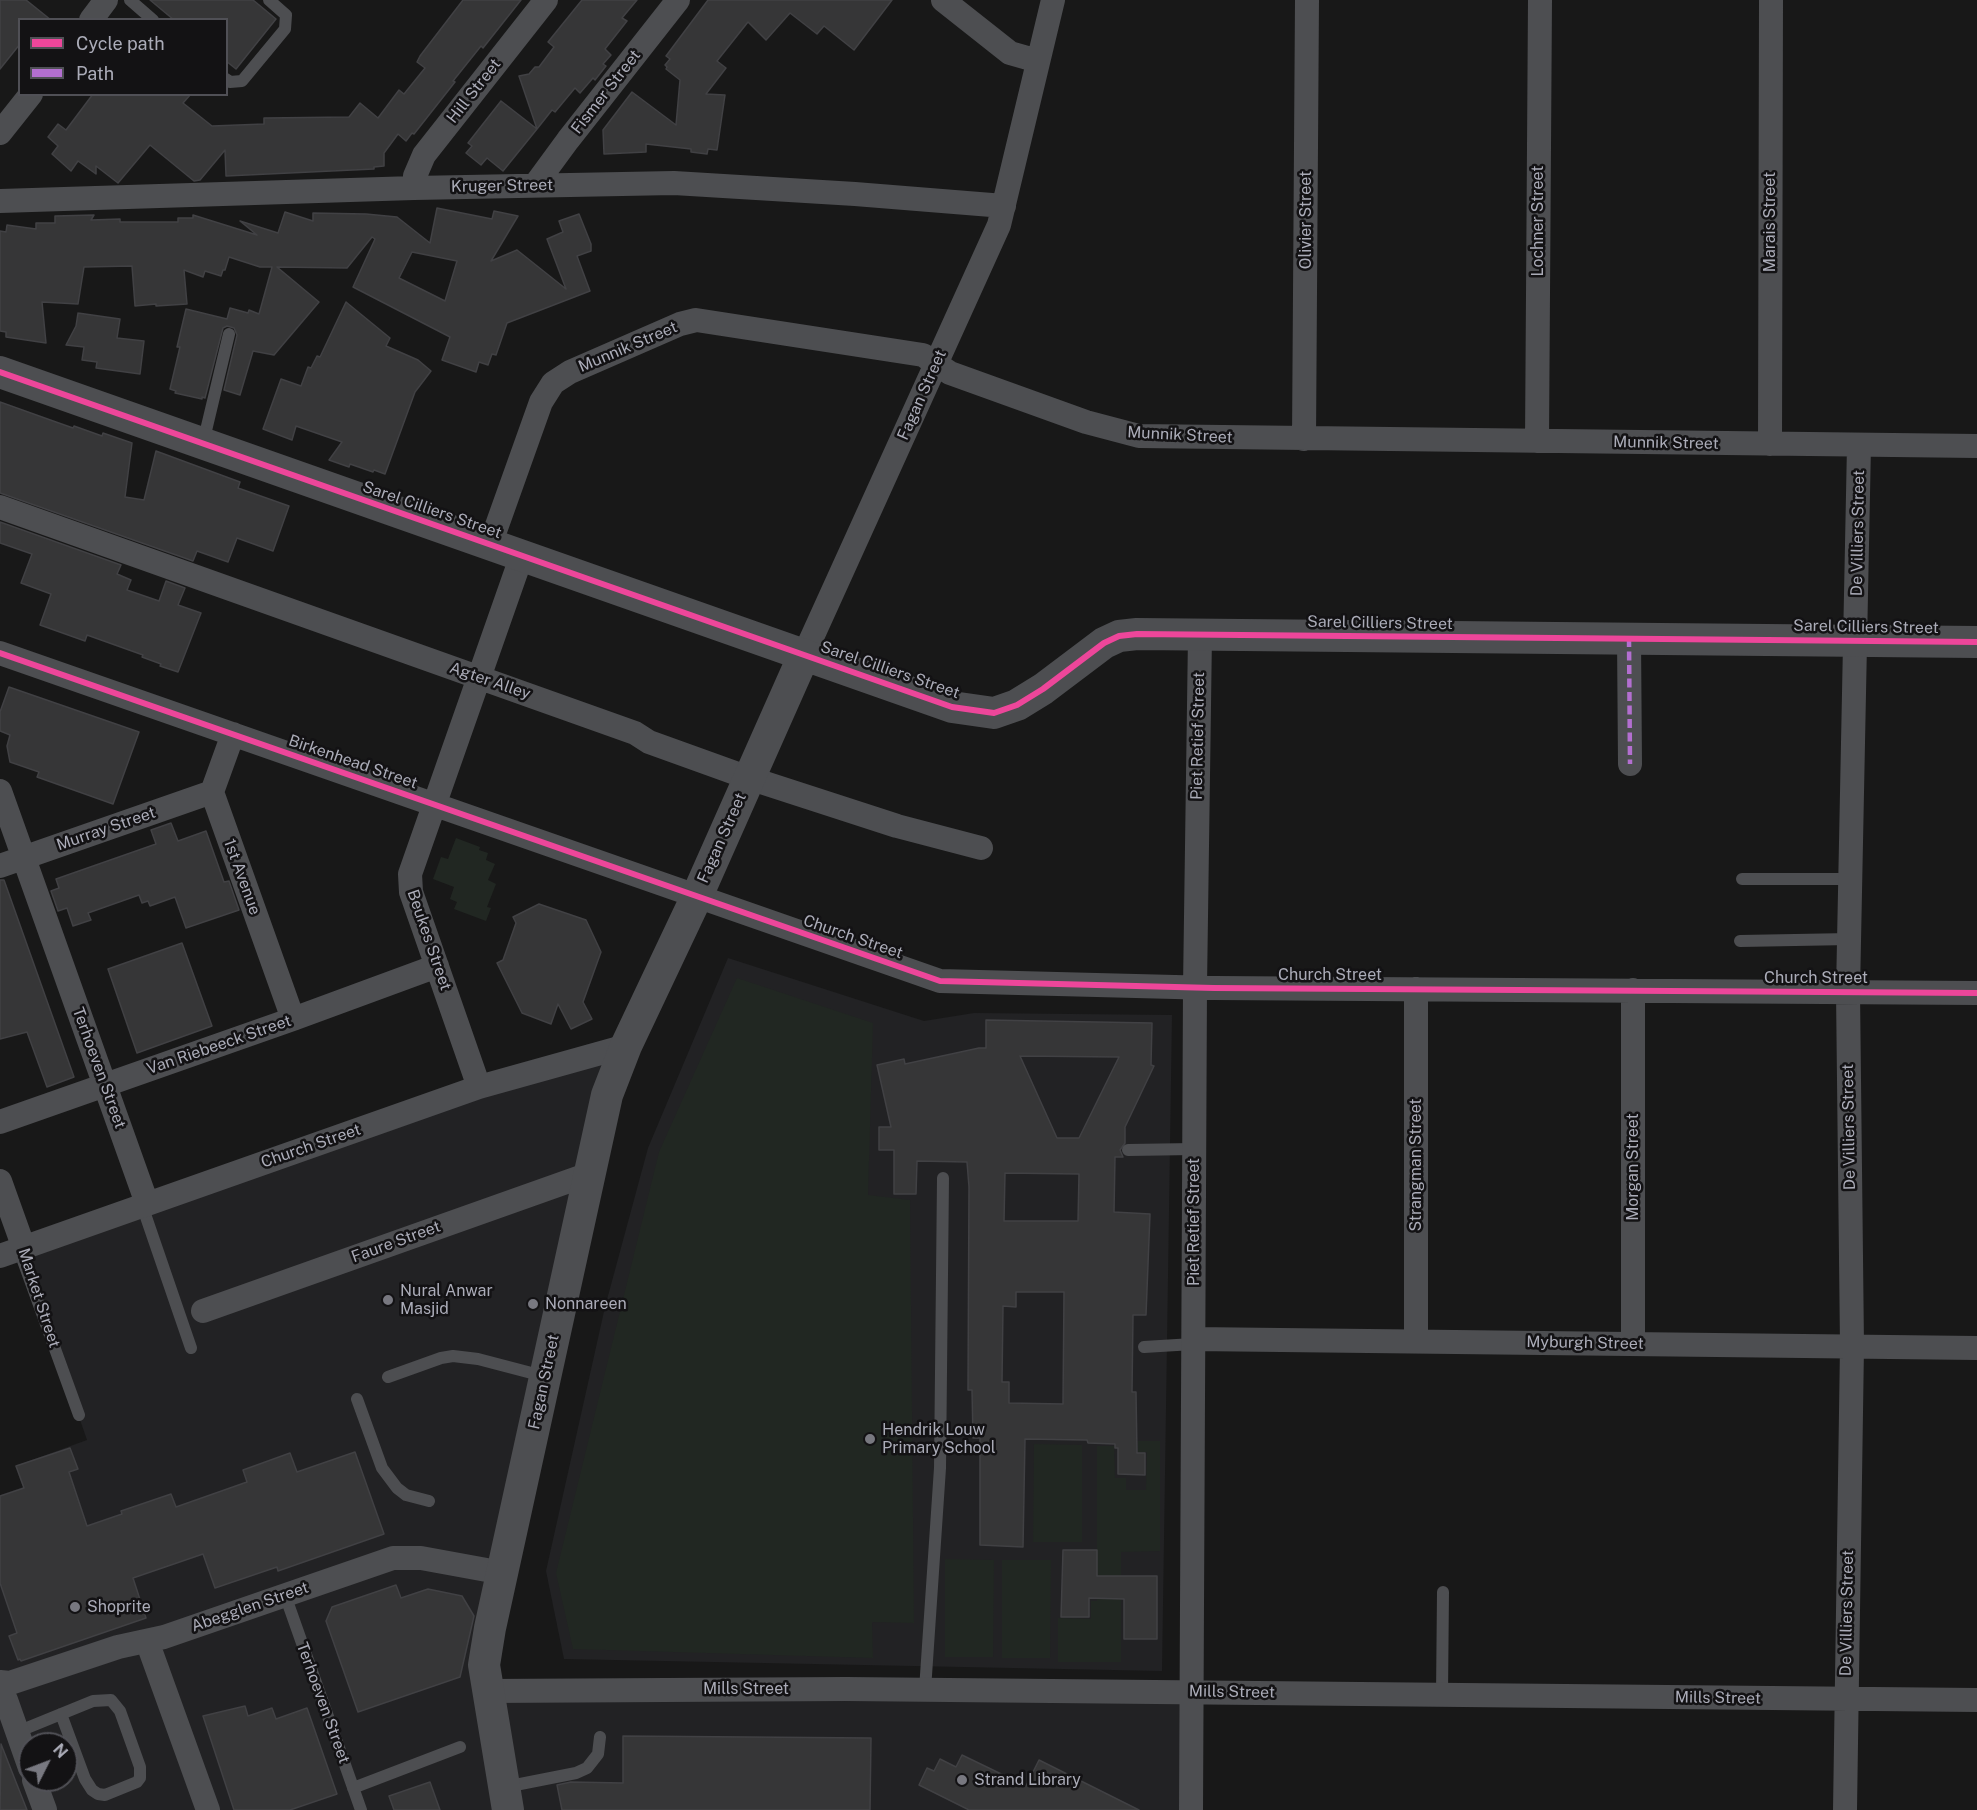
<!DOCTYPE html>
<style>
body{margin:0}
#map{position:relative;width:1977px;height:1810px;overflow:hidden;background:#181818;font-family:"Public Sans",sans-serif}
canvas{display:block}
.legend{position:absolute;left:18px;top:18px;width:210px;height:78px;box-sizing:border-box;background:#131214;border:2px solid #505056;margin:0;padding:8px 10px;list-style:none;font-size:18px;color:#abacb8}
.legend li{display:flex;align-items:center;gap:12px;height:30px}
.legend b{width:30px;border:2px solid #505056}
.north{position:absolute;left:18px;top:1732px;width:60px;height:60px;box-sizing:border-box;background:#131214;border:2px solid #505056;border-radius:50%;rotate:48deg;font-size:16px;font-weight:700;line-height:24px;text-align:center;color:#abacb8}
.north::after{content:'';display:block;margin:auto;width:21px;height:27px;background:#787880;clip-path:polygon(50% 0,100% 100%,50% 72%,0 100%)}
</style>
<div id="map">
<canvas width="1977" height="1810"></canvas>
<ul class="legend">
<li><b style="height:8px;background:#ed469a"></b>Cycle path</li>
<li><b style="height:8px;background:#b36fd0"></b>Path</li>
</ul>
<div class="north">N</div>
</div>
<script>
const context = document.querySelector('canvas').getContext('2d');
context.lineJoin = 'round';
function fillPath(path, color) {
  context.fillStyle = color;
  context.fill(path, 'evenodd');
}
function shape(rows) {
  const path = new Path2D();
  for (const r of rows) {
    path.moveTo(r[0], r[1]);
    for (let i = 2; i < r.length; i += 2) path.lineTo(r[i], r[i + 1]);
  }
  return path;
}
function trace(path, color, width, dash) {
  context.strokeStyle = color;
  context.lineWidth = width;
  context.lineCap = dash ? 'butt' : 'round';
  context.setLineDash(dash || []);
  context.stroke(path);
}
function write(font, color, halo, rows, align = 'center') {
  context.font = font + ' "Public Sans",sans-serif';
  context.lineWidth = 5;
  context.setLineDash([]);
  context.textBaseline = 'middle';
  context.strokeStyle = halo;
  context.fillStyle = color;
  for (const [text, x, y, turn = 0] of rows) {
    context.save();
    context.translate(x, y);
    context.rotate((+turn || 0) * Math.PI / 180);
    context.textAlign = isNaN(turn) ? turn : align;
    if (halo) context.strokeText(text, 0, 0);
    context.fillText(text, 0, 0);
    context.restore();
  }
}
fillPath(shape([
 [728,958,924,1021,974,1013,1172,1015,1162,1671,564,1659,546,1571,605,1307,648,1148],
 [625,1046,487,1691,1191,1692,1191,1810,0,1810,0,1495,23,1487,15,1466,87,1440,21,1249],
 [30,1744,66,1744,66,1780,30,1780]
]), '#222224');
fillPath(shape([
 [456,838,480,847,479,850,488,853,486,860,495,864,488,880,496,884,487,907,491,908,486,921,454,909,457,902,450,899,454,887,433,879,441,857,448,859],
 [737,978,873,1023,868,1195,910,1200,914,1623,872,1622,873,1658,573,1649,556,1573,659,1152],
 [1138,1441,1160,1441,1160,1551,1121,1552,1121,1662,1058,1662,1058,1618,1091,1619,1091,1601,1097,1601,1097,1446,1114,1446,1115,1478,1126,1478,1126,1490,1146,1490,1147,1452,1138,1452],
 [1034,1444,1082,1445,1082,1542,1033,1542],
 [945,1559,994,1560,993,1657,945,1657],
 [1002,1560,1051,1560,1050,1658,1002,1658]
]), '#212722');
const building = shape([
 [0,0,26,0,51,20,20,20,20,44,0,69,0,0],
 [150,0,253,0,276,19,236,69,226,61,226,20,174,20,150,0],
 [463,0,521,0,483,48,481,46,453,81,455,82,414,134,412,133,406,141,398,134,384,153,384,166,374,167,374,169,226,176,225,150,200,180,194,181,150,145,118,183,96,166,96,174,78,161,71,171,52,154,58,146,48,137,58,124,66,130,93,94,191,94,183,103,212,126,264,124,264,118,349,117,360,103,378,118,399,90,404,94,425,68,417,62,420,56,463,0],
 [582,0,637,0,622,18,627,21,605,49,611,55,603,64,606,66,595,80,593,78,580,93,575,88,555,112,552,110,537,129,519,76,529,74,535,67,539,67,554,47,548,42,582,0],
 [708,0,892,0,854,50,824,26,817,34,790,13,766,40,748,22,717,61,726,68,706,94,725,95,717,150,708,149,707,154,691,152,691,149,646,144,646,152,604,154,603,130,632,92,676,125,680,80,666,69,667,67,665,65,670,59,666,56,708,0],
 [501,101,537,129,503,171,487,158,481,165,466,153,472,146,468,143,501,101],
 [437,208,492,219,494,211,518,216,491,261,517,250,566,289,547,239,563,232,559,221,579,214,591,244,591,251,577,256,590,291,507,323,496,355,492,354,488,365,479,362,476,372,442,360,450,337,353,287,375,239,372,237,347,268,277,267,319,302,274,355,253,351,240,395,224,390,237,335,234,328,227,326,223,328,205,398,202,397,202,399,175,393,176,391,170,389,180,347,177,347,186,309,227,319,230,308,248,313,249,310,259,314,272,267,260,267,229,257,225,270,223,270,221,276,205,271,203,277,184,270,187,304,156,306,156,304,135,306,132,266,84,267,78,304,42,302,46,343,6,337,6,332,0,331,0,231,6,232,7,225,36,229,36,223,55,223,55,216,94,215,91,220,120,219,120,222,178,222,178,218,193,218,193,215,257,235,240,221,278,233,285,212,313,221,313,213,366,214,397,217,430,243,437,208],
 [412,252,457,261,445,301,399,278,412,252],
 [346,302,390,338,386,346,418,360,431,371,415,392,385,474,374,470,373,472,350,464,349,467,329,460,342,442,296,426,292,440,263,429,281,379,301,386,308,367,311,368,317,356,320,357,346,302],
 [78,313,120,319,117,338,144,341,140,374,96,368,97,362,82,360,84,347,66,345,76,326,78,313],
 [0,402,56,422,73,428,74,426,102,436,103,433,132,443,125,497,144,500,156,451,240,482,238,488,289,506,273,551,237,538,228,562,197,551,193,561,0,493,0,402],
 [0,522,121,565,117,574,131,580,127,590,159,601,166,581,185,588,178,605,201,613,178,672,160,666,161,664,142,657,143,655,87,635,85,641,40,625,51,594,21,583,32,554,0,543,0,522],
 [9,687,139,732,113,804,37,777,39,772,10,762,7,746,10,735,0,731,0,712,9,687],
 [171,823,178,841,206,831,224,882,229,881,239,910,186,928,175,897,150,906,148,901,142,903,139,895,88,913,91,920,73,926,67,908,58,911,51,891,59,888,56,879,156,844,151,830,171,823],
 [0,880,4,880,74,1077,47,1087,27,1032,0,1039,0,880],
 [539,904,586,920,601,952,583,1002,592,1019,571,1029,558,1004,551,1024,522,1013,497,963,503,960,516,923,513,917,539,904],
 [182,943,212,1026,137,1053,108,969,182,943],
 [986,1020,1152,1023,1151,1065,1154,1066,1125,1127,1125,1143,1120,1150,1123,1157,1115,1157,1114,1212,1150,1214,1146,1315,1133,1315,1132,1392,1136,1392,1137,1453,1145,1453,1145,1475,1118,1474,1118,1448,1115,1448,1115,1444,1088,1443,1087,1440,1025,1439,1023,1547,980,1545,980,1438,973,1438,972,1390,968,1390,969,1187,967,1162,917,1161,916,1194,894,1194,894,1150,879,1150,879,1127,891,1127,877,1065,904,1059,905,1064,979,1048,986,1048,986,1020],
 [1020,1056,1119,1057,1079,1138,1057,1138,1020,1056],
 [1005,1173,1079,1174,1078,1221,1004,1221,1005,1173],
 [1016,1292,1064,1292,1063,1404,1009,1403,1009,1382,1002,1382,1003,1306,1016,1307,1016,1292],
 [70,1448,78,1469,69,1472,87,1526,122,1514,121,1511,171,1494,176,1507,247,1482,243,1470,290,1453,297,1472,355,1452,384,1534,278,1571,277,1567,215,1588,203,1554,133,1578,146,1618,21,1661,20,1659,18,1660,9,1636,17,1633,0,1583,0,1496,24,1488,16,1466,70,1448],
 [1063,1550,1097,1550,1097,1576,1157,1576,1157,1639,1124,1639,1124,1599,1089,1598,1089,1617,1061,1617,1063,1550],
 [396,1585,401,1598,428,1589,462,1596,474,1616,460,1677,358,1712,326,1621,332,1607,396,1585],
 [245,1706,248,1716,272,1708,276,1719,307,1708,337,1794,290,1810,234,1810,203,1716,245,1706],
 [623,1736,871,1738,870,1810,562,1810,557,1785,571,1782,623,1783,623,1736],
 [1,1744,27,1810,0,1810,1,1744],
 [962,1755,1026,1786,1039,1760,1139,1810,969,1810,919,1785,927,1768,934,1771,940,1759,956,1767,962,1755],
 [430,1782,440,1810,394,1810,389,1796,430,1782]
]);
fillPath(building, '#363637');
trace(building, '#414144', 1.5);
trace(shape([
 [130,0,153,20],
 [226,79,230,82,242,81,285,29,286,15,269,0],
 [203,443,229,334],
 [1742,879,1851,879],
 [1740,941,1850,939],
 [1128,1150,1194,1149],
 [145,1205,145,1214,191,1348],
 [21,1248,22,1258,79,1415],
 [1144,1347,1193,1344],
 [388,1377,441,1358,453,1356,478,1359,543,1376],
 [357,1399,382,1468,397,1488,406,1495,429,1501],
 [285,1595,361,1810],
 [925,1690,940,1468,943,1178],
 [1442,1695,1443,1592],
 [17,1732,93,1701,111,1700,120,1711,140,1767,140,1778,137,1782,105,1795,98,1794,92,1790,85,1779,61,1714],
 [505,1787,576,1773,587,1768,598,1754,600,1737],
 [353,1788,460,1747]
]), '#4d4e51', 12);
trace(shape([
 [943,0,1010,53,1038,61],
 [91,20,106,0],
 [0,133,31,94],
 [535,185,568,140,678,0],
 [414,188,415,176,424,155,546,0],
 [0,201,414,188,674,183,855,194,1004,206],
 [1304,439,1307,0],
 [1537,441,1540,0],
 [1770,444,1771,0],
 [0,507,635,733,649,742,749,778,897,826,981,848],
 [490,545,541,402,553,383,570,372,680,324,696,320,923,355,950,373,1086,422,1139,436,1977,446],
 [1629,638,1630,764],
 [0,653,940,981,1214,988,1977,993],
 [804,655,999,225,1053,0],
 [233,734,212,792,293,1019],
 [0,791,144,1195,145,1205],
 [0,866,212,792],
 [479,1087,411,892,410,874,522,555],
 [0,1122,293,1019,437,966],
 [0,1181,20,1237,21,1248],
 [0,1256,479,1087,626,1046],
 [203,1311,589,1174],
 [1194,1339,1977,1348],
 [1416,1341,1416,989],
 [1633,1343,1633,990],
 [147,1641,208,1810],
 [0,1682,10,1683,118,1647,164,1637,393,1558,421,1558,503,1573],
 [0,1688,6,1700,30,1768],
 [487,1691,846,1689,1977,1700],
 [34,1780,45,1810],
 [1191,1810,1195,987,1200,635],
 [1845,1810,1852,1346,1848,991,1859,445]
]), '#4d4e51', 24);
trace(shape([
 [0,372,952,707,994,713,1017,705,1043,689,1104,643,1119,636,1137,634,1977,642],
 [508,1810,484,1665,490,1628,607,1095,626,1046,697,896,804,655]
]), '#4d4e51', 32);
trace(shape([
 [1629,638,1630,764]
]), '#b36fd0', 4.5, [9, 4.5]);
trace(shape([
 [0,372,952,707,994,713,1017,705,1043,689,1104,643,1119,636,1137,634,1977,642],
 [0,653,940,981,1214,988,1977,993]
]), '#ed469a', 6);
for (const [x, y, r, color] of [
 [388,1300,6,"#787880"],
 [533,1304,6,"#787880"],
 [870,1439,6,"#787880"],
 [75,1607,6,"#787880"],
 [962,1780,6,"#787880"]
]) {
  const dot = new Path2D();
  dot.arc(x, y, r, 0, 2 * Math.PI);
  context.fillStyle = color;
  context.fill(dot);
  trace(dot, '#131214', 2);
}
write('16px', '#abacb8', '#131214', [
 ["Hill Street",474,91,-52],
 ["Fismer Street",606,92,-52],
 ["Kruger Street",502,186,-1],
 ["Olivier Street",1306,220,-90],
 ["Lochner Street",1538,221,-90],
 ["Marais Street",1770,222,-90],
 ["Munnik Street",628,347,-23],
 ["Fagan Street",922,395,-66],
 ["Munnik Street",1180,435,3],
 ["Munnik Street",1666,443,1],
 ["Sarel Cilliers Street",432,510,19],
 ["De Villiers Street",1858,533,-89],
 ["Sarel Cilliers Street",1380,623,1],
 ["Sarel Cilliers Street",1866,627,1],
 ["Sarel Cilliers Street",890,670,19],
 ["Agter Alley",490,681,19],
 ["Piet Retief Street",1198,736,-89],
 ["Birkenhead Street",353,762,19],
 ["Murray Street",106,829,-19],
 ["Fagan Street",722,838,-66],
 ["1st Avenue",242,877,70],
 ["Church Street",853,937,19],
 ["Beukes Street",429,940,71],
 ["Church Street",1330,975],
 ["Church Street",1816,978],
 ["Van Riebeeck Street",219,1045,-19],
 ["Terhoeven Street",99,1068,70],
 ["De Villiers Street",1849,1127,-91],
 ["Church Street",311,1146,-19],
 ["Strangman Street",1416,1165,-90],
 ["Morgan Street",1633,1167,-90],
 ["Piet Retief Street",1194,1222,-90],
 ["Faure Street",396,1242,-20],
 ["Market Street",39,1298,72],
 ["Myburgh Street",1585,1343,1],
 ["Fagan Street",544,1382,-78],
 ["Abegglen Street",250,1607,-19],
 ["De Villiers Street",1847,1613,-89],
 ["Mills Street",746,1689],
 ["Mills Street",1232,1692,1],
 ["Mills Street",1718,1698,1],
 ["Terhoeven Street",323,1703,70]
]);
write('16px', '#abacb8', '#131214', [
 ["Nural Anwar",400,1291],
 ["Masjid",400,1309],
 ["Nonnareen",545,1304],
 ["Hendrik Louw",882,1430],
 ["Primary School",882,1448],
 ["Shoprite",87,1607],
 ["Strand Library",974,1780]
], 'left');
</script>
